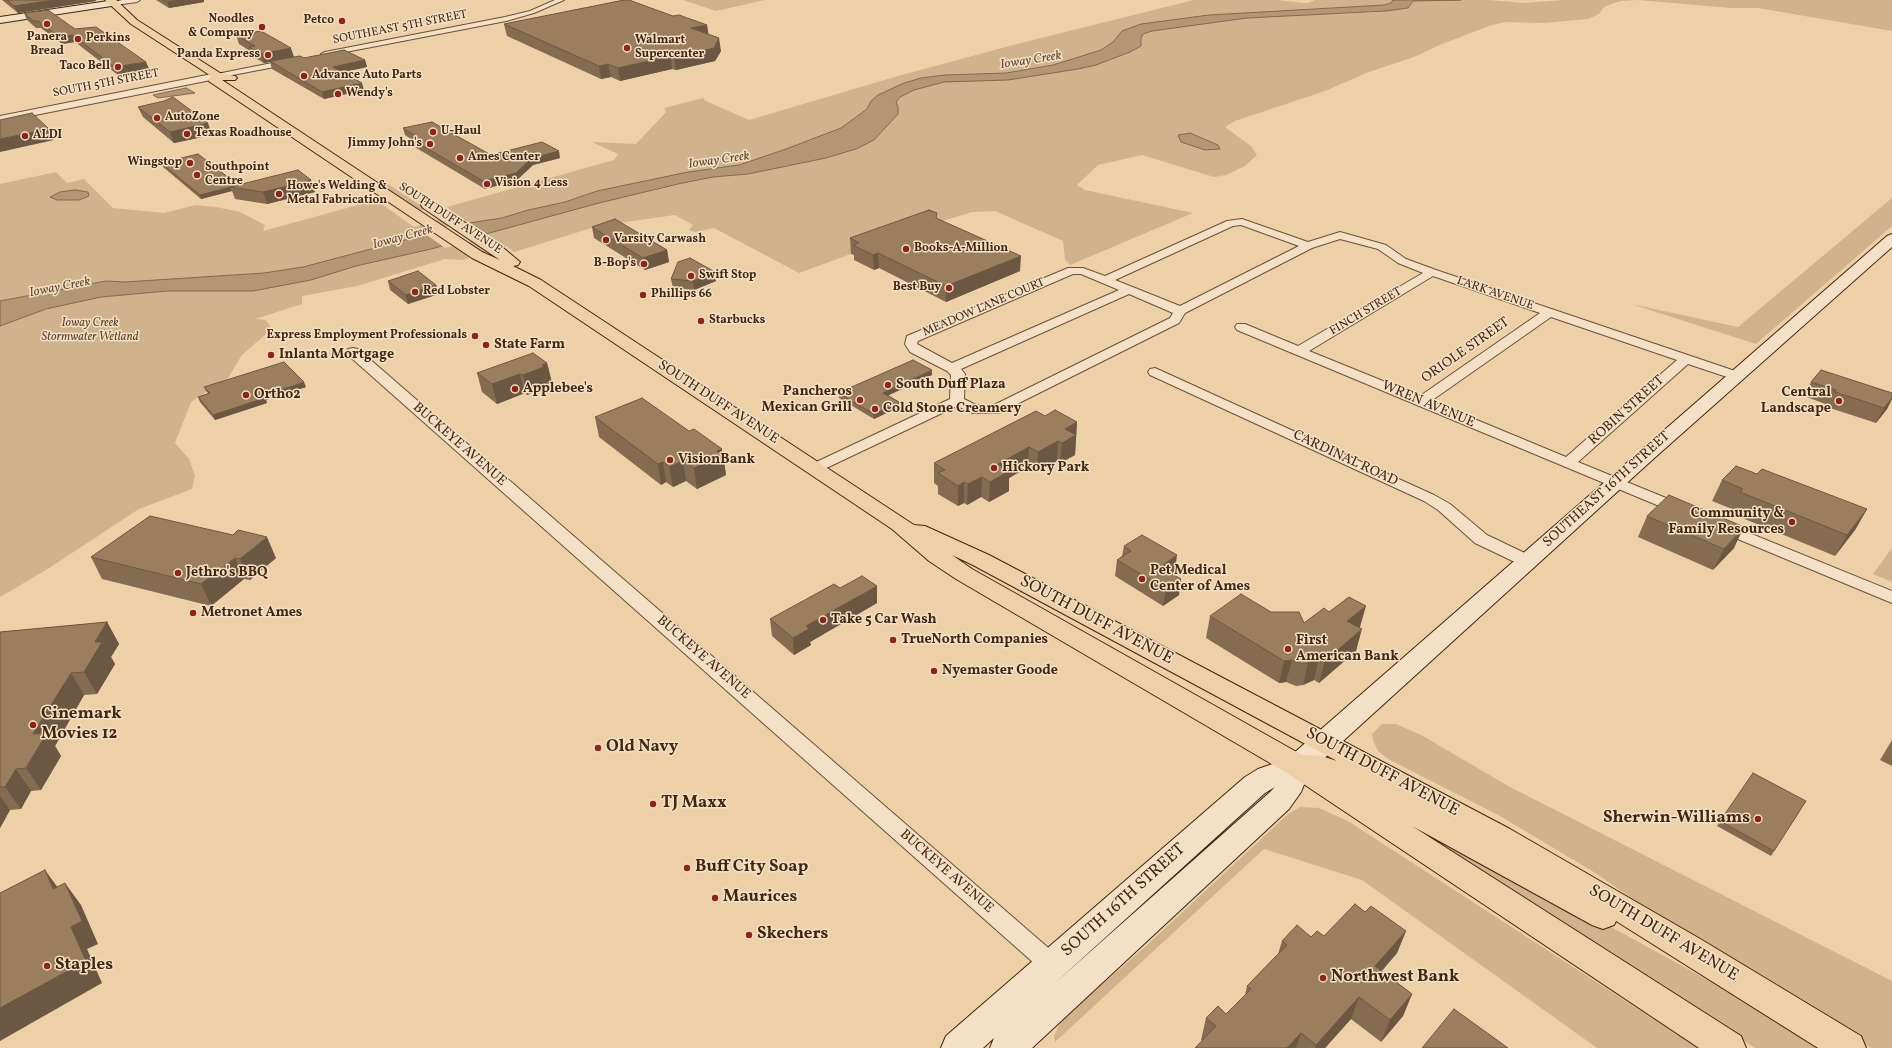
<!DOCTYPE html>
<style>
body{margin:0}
canvas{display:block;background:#edd0a7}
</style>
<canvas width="1892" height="1048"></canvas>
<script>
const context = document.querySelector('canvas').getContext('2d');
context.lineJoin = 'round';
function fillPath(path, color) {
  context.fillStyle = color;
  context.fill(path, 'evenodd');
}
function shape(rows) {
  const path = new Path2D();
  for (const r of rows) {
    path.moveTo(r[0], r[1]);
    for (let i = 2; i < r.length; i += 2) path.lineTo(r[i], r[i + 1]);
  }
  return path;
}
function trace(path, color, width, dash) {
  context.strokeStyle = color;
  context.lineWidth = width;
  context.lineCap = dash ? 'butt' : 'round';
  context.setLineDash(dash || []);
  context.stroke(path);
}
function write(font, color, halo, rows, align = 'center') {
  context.font = font + ' Vollkorn,serif';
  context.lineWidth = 3;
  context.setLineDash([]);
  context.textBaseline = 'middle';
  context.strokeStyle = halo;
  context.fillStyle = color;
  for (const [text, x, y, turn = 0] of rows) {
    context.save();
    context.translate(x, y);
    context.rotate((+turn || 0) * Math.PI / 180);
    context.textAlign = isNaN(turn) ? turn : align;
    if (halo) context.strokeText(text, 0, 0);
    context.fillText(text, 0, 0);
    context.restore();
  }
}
fillPath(shape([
 [683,0,765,0,716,11],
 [1194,0,1278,0,1302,3,1308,3,1315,0,1393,0,1391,3,1384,5,1307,9,1329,14,1378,12,1413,1,1443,0,1489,0,1524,3,1563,0,1892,0,1892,31,1758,8,1731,8,1638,0,1621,1,1611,4,1603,8,1599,14,1588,19,1543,23,1506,22,1492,25,1442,44,1414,57,1369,72,1325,91,1235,121,1225,127,1251,146,1257,155,1245,166,1226,175,1214,177,1142,155,1098,165,1077,185,1085,190,1193,213,1070,265,1065,259,1063,241,995,211,972,212,930,225,799,273,714,228,695,232,689,230,693,225,675,215,598,226,514,252,506,246,463,260,445,259,357,286,302,296,302,304,255,319,266,320,270,326,266,334,242,355,228,378,191,402,175,443,189,459,195,476,192,489,139,509,46,570,0,597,0,184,56,172,67,183,84,179,113,208,164,213,196,205,216,207,240,212,265,225,263,231,376,200,414,227,455,215,447,207,614,160,618,154,592,142,636,144,666,112,664,108,703,98,706,101,749,120,898,76,1017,44],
 [388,184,426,209,418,211,381,186],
 [1892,198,1892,226,1756,344,1631,304,1738,327],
 [1892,548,1892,582,1873,574],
 [1382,724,1396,724,1423,736,1510,787,1892,981,1892,1048,1871,1048,1666,923,1597,874,1500,816,1388,759,1378,751,1373,740,1372,734],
 [1300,807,1319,808,1348,821,1698,1048,1597,1048,1362,880,1264,849,1055,1042,1054,1036,1062,1019,1145,947,1287,815],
 [1413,818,1775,1017,1825,1048,1755,1048,1408,824]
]), '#d0b38d');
const water = shape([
 [1393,0,1461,0,1413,1,1408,8,1386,11,1247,18,1152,31,1143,34,1141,38,1141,46,1130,52,1096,65,1078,69,1008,80,944,82,914,90,900,97,896,102,898,107,898,114,874,140,856,149,826,158,748,174,713,177,678,184,599,203,431,249,356,266,311,280,253,291,168,291,101,297,46,309,0,326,0,301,106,281,125,282,264,273,303,267,469,223,502,218,528,210,565,202,597,191,688,172,739,165,786,149,841,128,867,109,871,101,878,95,904,83,921,78,945,75,1006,73,1053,65,1101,50,1113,42,1122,31,1141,24,1209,15,1384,5,1391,3,1393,0],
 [186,88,195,93,158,98,153,95,186,88],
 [1190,133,1218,145,1220,149,1205,150,1181,142,1178,135,1190,133],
 [75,190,88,192,89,196,79,200,57,200,50,197,60,192,75,190]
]);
fillPath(water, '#b39673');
trace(water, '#86694b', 1);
fillPath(shape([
 [467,221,490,236,445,248,424,233]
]), '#edd0a7');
const minor = shape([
 [122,0,140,0,137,2,115,5,112,3,122,0],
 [555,0,564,0,534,13,506,21,325,56,321,54,325,52,505,17,530,11,555,0],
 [292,59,296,61,295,63,217,78,213,76,217,74,292,59],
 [1242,219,1308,242,1340,232,1386,245,1406,259,1436,270,1741,373,1743,376,1741,379,1736,380,1688,364,1578,462,1688,507,1690,510,1688,513,1682,515,1676,513,1237,330,1235,327,1237,324,1245,324,1298,346,1423,273,1398,263,1378,249,1340,239,1312,248,1185,313,1179,323,999,413,973,413,957,406,820,471,815,473,810,471,807,468,810,465,950,399,951,375,947,371,910,352,905,344,907,336,1068,268,1083,268,1105,276,1227,221,1242,219],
 [1241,225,1299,246,1180,306,1115,280,1233,226,1241,225],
 [1073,274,1081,274,1119,290,952,363,917,344,918,341,1073,274],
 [1433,276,1540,313,1420,396,1309,351,1433,276],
 [1129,294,1173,313,1170,318,992,406,976,405,964,399,965,374,961,369,1129,294],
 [1551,317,1677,360,1566,457,1431,401,1551,317],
 [353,348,358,349,1060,958,1064,965,1060,972,1052,976,1044,972,348,355,347,352,348,349,353,348],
 [1155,368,1434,495,1450,504,1487,535,1533,557,1535,561,1533,565,1527,566,1521,565,1475,543,1438,510,1424,501,1150,375,1148,372,1150,369,1155,368],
 [1722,522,1892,591,1892,603,1716,530,1714,527,1716,524,1722,522]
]);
const tertiary = shape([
 [217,73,222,76,221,78,0,122,0,116,217,73]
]);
const secondary = shape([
 [115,0,118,1,120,3,118,5,0,23,0,17,115,0],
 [1892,234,1892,247,1651,461,1309,772,1301,792,1289,809,1032,1048,990,1048,994,1038,983,1048,941,1048,946,1036,1245,777,1258,769,1287,759,1887,236,1892,234],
 [1275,787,1269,793,1055,983,1265,793,1275,787]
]);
const primary = shape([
 [105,0,116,0,137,20,220,73,235,76,237,78,235,80,222,80,482,252,500,260,423,208,421,205,423,202,433,202,501,246,520,262,518,265,513,266,541,280,914,525,925,526,989,555,1510,829,1702,940,1861,1036,1866,1048,1818,1048,1616,921,1614,925,1603,929,1592,925,1412,826,1741,1036,1746,1048,1699,1048,1287,773,956,579,929,561,892,529,529,286,472,258,210,82,208,80,211,77,208,74,131,24,105,0],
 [952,555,973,565,1337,761,1322,756,1302,755,972,569,952,555]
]);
trace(minor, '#6d5034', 2);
trace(tertiary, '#6d5034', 2);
trace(secondary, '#42260e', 2);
trace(primary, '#42260e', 2);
fillPath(minor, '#f3e0c6');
fillPath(tertiary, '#f3e0c6');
fillPath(secondary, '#f3e0c6');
fillPath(primary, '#edd0a7');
fillPath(shape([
 [2,0,96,0,96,1,18,13],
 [156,0,204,0,204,2,169,8],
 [24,13,75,29,146,62,149,69,118,75,75,42,62,44,41,28,36,28,27,20],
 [673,16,707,25,708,34,721,51,715,61,676,70,672,69,620,81,611,77,601,79,507,36,504,24],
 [236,35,293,57,365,60,367,67,343,72,364,90,324,99,272,69,270,62,264,63,252,56,250,51,239,44],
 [138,107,212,135,174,143,143,117],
 [403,128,491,155,560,158,533,165,517,180,485,189,413,146,411,139,405,135],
 [161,163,238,185,315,192,267,204,235,199,232,191,201,199,163,167],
 [937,219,1020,271,946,302,879,268,874,270,854,260,854,255,851,254,850,238],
 [592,227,667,250,669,262,645,270,594,238],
 [715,272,716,281,694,290,673,288,671,279],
 [388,281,436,285,439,294,408,304,390,290],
 [547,363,552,383,548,384,549,386,527,395,525,393,497,404,482,392,477,373],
 [932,375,888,395,899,402,899,407,874,419,839,398,838,393],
 [1811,382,1892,393,1892,399,1887,409,1876,423,1827,407,1828,405,1804,396],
 [204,387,306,387,266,400,267,403,215,420,200,402,198,397,209,394,206,391],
 [1045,416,1077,422,1075,455,1060,463,1057,461,1037,472,1028,467,1009,478,1009,491,989,502,981,497,967,505,964,503,958,506,938,494,938,486,934,483,934,463],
 [595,417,689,431,722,449,722,454,723,455,726,475,697,489,686,481,673,487,666,482,661,485,599,437],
 [1757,474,1867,509,1855,530,1835,556,1730,513,1732,509,1712,501,1722,480],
 [150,516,276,558,250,580,244,579,211,606,102,579,91,557],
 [1647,516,1734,548,1713,570,1638,537],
 [1124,546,1175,571,1172,573,1179,595,1163,606,1115,576,1117,560,1122,556],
 [840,588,877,603,810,642,811,645,794,655,772,636,770,619],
 [1271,612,1304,623,1329,612,1360,627,1356,651,1319,683,1314,680,1303,685,1296,686,1286,682,1279,683,1206,638,1210,616],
 [107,622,119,644,111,657,115,664,97,694,84,695,55,746,61,756,41,790,31,791,21,809,10,810,0,828,0,632],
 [1892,740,1892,766,1880,760],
 [1806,801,1771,856,1717,826,1720,821],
 [1365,912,1406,931,1397,953,1382,971,1412,994,1403,1016,1381,1042,1351,1019,1325,1048,1195,1048,1202,1041,1201,1040,1206,1018,1226,1014,1245,995,1247,986,1278,954,1282,941,1311,937,1324,936]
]), '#856c51');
fillPath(shape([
 [55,0,96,0,96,1,18,13,14,6],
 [178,0,204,0,204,2,169,8,167,2],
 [707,25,709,37,691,28],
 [72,35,75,42,62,44,59,37],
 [719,38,721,51,715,61,676,70,674,57],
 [291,48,294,57,264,63,261,54],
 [671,56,672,69,620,81,618,68],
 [365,60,367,67,335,74,333,67],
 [146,62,149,69,118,75,115,67],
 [608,64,611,77,601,79,599,66],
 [362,83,364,90,324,99,322,92],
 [208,123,212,135,174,143,170,132],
 [49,129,54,140,0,152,0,139],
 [559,151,560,158,533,165,517,180,485,189,483,181,532,158],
 [311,180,315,192,267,204,263,192],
 [230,187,232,191,201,199,200,195],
 [667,250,669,262,645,270,643,258],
 [878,253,879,268,874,270,873,255],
 [1021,256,1020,271,946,302,946,286],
 [715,272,716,281,694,290,693,281],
 [436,285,439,294,408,304,406,295],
 [547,363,552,383,548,384,549,386,527,395,523,375],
 [932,370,932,375,883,398,883,393],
 [520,374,525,393,497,404,492,384],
 [304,382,306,387,266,400,267,403,215,420,213,415,263,396],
 [1892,398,1892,399,1887,409,1876,423,1884,408],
 [899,402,899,407,874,419,874,414],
 [1077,422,1075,455,1060,463,1062,443,1065,429],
 [1058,441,1057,461,1037,472,1038,452],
 [1029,447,1028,467,1009,478,1009,491,989,502,990,482,998,464],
 [722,449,722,455,723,455,726,475,697,489,694,468,717,451],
 [683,461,686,481,673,487,669,467],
 [663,462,666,482,661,485,658,464],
 [982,477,981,497,967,505,968,484],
 [964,482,964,503,958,506,958,486],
 [1867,509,1855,530,1835,556,1847,535],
 [1744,527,1734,548,1713,570,1724,549],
 [267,537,276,558,250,580,240,559],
 [1177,555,1175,571,1158,583,1160,567],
 [235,558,244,579,211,606,201,584],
 [1181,579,1179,595,1163,606,1166,589],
 [877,586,877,603,810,642,811,645,794,655,793,638,806,626],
 [1366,606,1360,627,1341,643,1347,621],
 [107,622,119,644,111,657,115,664,97,694,84,672,95,642],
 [1362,629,1356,651,1319,683,1325,661],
 [1319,658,1314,680,1303,685,1308,663],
 [1292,660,1286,682,1279,683,1284,661],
 [71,673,84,695,55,746,61,756,41,790,26,768,33,734],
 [16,769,31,791,21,809,5,787],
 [0,796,10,810,0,828],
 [45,870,61,892,53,889],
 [65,883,81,905,98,944,87,949,102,983,0,1041,0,1008,71,927],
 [1406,931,1397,953,1366,988,1375,966],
 [1412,994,1403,1016,1381,1042,1390,1020],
 [1359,997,1351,1019,1325,1048,1315,1048,1316,1045],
 [1301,1033,1296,1048,1287,1048]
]), '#6c5842');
const building = shape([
 [7,0,55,0,14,6,7,0],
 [163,0,178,0,167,2,163,0],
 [624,0,629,0,673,16,679,15,707,25,691,28,719,38,714,48,674,57,671,56,618,68,608,64,599,66,504,24,624,0],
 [48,10,75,29,96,27,146,62,115,67,72,35,59,37,38,21,33,21,24,13,48,10],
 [261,31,291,48,261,54,249,47,255,46,236,35,261,31],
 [344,50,365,60,333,67,362,83,322,92,270,61,300,56,304,58,344,50],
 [173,97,208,123,170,132,138,107,164,101,173,97],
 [32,113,49,129,0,139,0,120,32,113],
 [432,122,491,155,542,142,559,151,532,158,516,173,483,181,411,139,417,137,403,128,432,122],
 [198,154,238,185,200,195,161,163,198,154],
 [298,170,311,180,263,192,230,187,298,170],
 [929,210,937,213,936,218,1021,256,946,286,878,253,873,255,853,245,859,243,850,238,929,210],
 [615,219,667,250,643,258,592,227,615,219],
 [690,258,715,272,693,281,671,279,678,262,690,258],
 [418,271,436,285,406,295,388,281,418,271],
 [533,353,547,363,542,365,544,367,523,375,520,374,492,384,477,373,533,353],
 [913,360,932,370,883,393,899,402,874,414,838,393,913,360],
 [284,362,304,382,263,396,265,398,213,415,198,397,210,393,204,387,284,362],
 [1821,370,1892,393,1892,398,1884,408,1835,392,1836,390,1811,382,1821,370],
 [642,398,689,431,694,429,722,449,717,451,723,455,694,468,683,461,669,467,663,462,658,464,595,417,642,398],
 [1055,410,1077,422,1065,429,1076,435,1062,443,1058,441,1038,452,1029,447,998,464,1009,471,990,482,982,477,968,484,964,482,958,486,938,473,945,470,934,463,1036,411,1045,416,1055,410],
 [1736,466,1757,474,1762,469,1867,509,1847,535,1740,492,1743,489,1722,480,1736,466],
 [1669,495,1744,527,1724,549,1647,516,1669,495],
 [150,516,233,535,238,530,267,537,240,559,235,558,201,584,91,557,150,516],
 [1142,535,1177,555,1160,567,1181,579,1166,589,1117,560,1131,551,1124,546,1142,535],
 [862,576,877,586,806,626,809,629,793,638,770,619,834,584,840,588,862,576],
 [1241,594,1271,612,1299,612,1304,623,1324,608,1329,612,1349,597,1366,606,1347,621,1362,629,1325,661,1319,658,1308,663,1301,664,1292,660,1284,661,1210,616,1241,594],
 [107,622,95,642,102,642,84,672,71,673,33,734,47,733,26,768,16,769,5,787,0,787,0,632,107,622],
 [1753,773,1806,801,1774,851,1720,821,1753,773],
 [45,870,53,889,65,883,82,921,71,927,86,961,0,1008,0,893,45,870],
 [1355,904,1365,912,1371,906,1406,931,1375,966,1412,994,1390,1020,1359,997,1316,1045,1301,1033,1287,1048,1195,1048,1216,1026,1206,1018,1218,1006,1226,1014,1251,989,1247,986,1287,945,1282,941,1297,925,1311,937,1317,931,1324,936,1355,904],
 [1454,1009,1508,1048,1422,1048,1454,1009]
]);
fillPath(building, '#9b7e5e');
trace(building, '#6c5842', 1);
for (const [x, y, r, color] of [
 [342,21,4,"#8f2418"],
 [47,24,4,"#8f2418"],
 [262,27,4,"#8f2418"],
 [78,39,4,"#8f2418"],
 [627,48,4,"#8f2418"],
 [268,55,4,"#8f2418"],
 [118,67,4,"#8f2418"],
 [304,76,4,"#8f2418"],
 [338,94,4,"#8f2418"],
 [157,118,4,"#8f2418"],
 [433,132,4,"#8f2418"],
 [187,134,4,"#8f2418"],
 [25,136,4,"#8f2418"],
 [430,144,4,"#8f2418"],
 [460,158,4,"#8f2418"],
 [190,163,4,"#8f2418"],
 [197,175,4,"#8f2418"],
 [487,184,4,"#8f2418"],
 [279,194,4,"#8f2418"],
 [606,240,4,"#8f2418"],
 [906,249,4,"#8f2418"],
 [644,264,4,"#8f2418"],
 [691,276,4,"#8f2418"],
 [949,288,4,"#8f2418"],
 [415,292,4,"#8f2418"],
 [643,295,4,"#8f2418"],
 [701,321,4,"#8f2418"],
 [475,336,4,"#8f2418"],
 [486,345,4,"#8f2418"],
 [271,355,4,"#8f2418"],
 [888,385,4,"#8f2418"],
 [515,389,4,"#8f2418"],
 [246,395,4,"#8f2418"],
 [860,400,4,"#8f2418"],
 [1839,401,4,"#8f2418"],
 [875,409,4,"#8f2418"],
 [670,460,4,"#8f2418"],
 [994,468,4,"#8f2418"],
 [1792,522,4,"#8f2418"],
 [178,573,4,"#8f2418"],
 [1142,579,4,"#8f2418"],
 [193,613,4,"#8f2418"],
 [823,620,4,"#8f2418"],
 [893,640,4,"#8f2418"],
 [1288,649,4,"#8f2418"],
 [934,671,4,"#8f2418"],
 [33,725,4,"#8f2418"],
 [598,748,4,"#8f2418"],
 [653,804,4,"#8f2418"],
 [1758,819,4,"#8f2418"],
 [687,868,4,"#8f2418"],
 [715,898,4,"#8f2418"],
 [749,935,4,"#8f2418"],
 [47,966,4,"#8f2418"],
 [1323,978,4,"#8f2418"]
]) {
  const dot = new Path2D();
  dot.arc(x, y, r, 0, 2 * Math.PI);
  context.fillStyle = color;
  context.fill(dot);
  trace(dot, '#f3e0c6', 1.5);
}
write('bold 12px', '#42260e', '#f3e0c6', [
 ["Noodles",254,20,"right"],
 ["& Company",254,34,"right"],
 ["Petco",334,21,"right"],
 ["Panera",47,38,"center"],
 ["Bread",47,52,"center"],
 ["Perkins",86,39],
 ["Walmart",635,41],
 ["Supercenter",635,55],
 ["Panda Express",260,55,"right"],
 ["Taco Bell",110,67,"right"],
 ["Advance Auto Parts",312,76],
 ["Wendy's",346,94],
 ["AutoZone",165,118],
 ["U-Haul",441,132],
 ["Texas Roadhouse",195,134],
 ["ALDI",33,136],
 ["Jimmy John's",422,144,"right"],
 ["Ames Center",468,158],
 ["Wingstop",182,163,"right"],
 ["Southpoint",205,168],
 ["Centre",205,182],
 ["Vision 4 Less",495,184],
 ["Howe's Welding &",287,187],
 ["Metal Fabrication",287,201],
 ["Varsity Carwash",614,240],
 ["Books-A-Million",914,249],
 ["B-Bop's",636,264,"right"],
 ["Swift Stop",699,276],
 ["Best Buy",941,288,"right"],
 ["Red Lobster",423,292],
 ["Phillips 66",651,295],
 ["Starbucks",709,321],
 ["Express Employment Professionals",467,336,"right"]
], 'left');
write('12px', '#42260e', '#f3e0c6', [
 ["SOUTHEAST 5TH STREET",400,28,-11],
 ["SOUTH 5TH STREET",106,84,-11],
 ["SOUTH DUFF AVENUE",450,219,33],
 ["LARK AVENUE",1495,294,19],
 ["MEADOW LANE COURT",984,308,-23],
 ["FINCH STREET",1366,312,-31]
]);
write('italic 12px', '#5e4227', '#f3e0c6', [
 ["Ioway Creek",90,324],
 ["Stormwater Wetland",90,338]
]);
write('italic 13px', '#64482c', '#f3e0c6', [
 ["Ioway Creek",1031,61,-9],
 ["Ioway Creek",719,161,-8],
 ["Ioway Creek",403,238,-15],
 ["Ioway Creek",60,288,-11]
]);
write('bold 14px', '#42260e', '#f3e0c6', [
 ["State Farm",494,345],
 ["Inlanta Mortgage",279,355],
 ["South Duff Plaza",896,385],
 ["Applebee's",523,389],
 ["Pancheros",852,392,"right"],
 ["Mexican Grill",852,408,"right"],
 ["Central",1831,393,"right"],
 ["Landscape",1831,409,"right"],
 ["Ortho2",254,395],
 ["Cold Stone Creamery",883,409],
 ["VisionBank",678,460],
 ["Hickory Park",1002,468],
 ["Community &",1784,514,"right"],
 ["Family Resources",1784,530,"right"],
 ["Pet Medical",1150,571],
 ["Center of Ames",1150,587],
 ["Jethro's BBQ",186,573],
 ["Metronet Ames",201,613],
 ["Take 5 Car Wash",831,620],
 ["TrueNorth Companies",901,640],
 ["First",1296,641],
 ["American Bank",1296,657],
 ["Nyemaster Goode",942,671]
], 'left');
write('14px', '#42260e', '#f3e0c6', [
 ["ORIOLE STREET",1466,351,-35],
 ["SOUTH DUFF AVENUE",718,403,33],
 ["WREN AVENUE",1428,405,23],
 ["ROBIN STREET",1627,411,-42],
 ["BUCKEYE AVENUE",459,445,41],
 ["CARDINAL ROAD",1345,459,25],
 ["SOUTHEAST 16TH STREET",1607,490,-42],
 ["BUCKEYE AVENUE",703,658,41],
 ["BUCKEYE AVENUE",946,872,41]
]);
write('17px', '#42260e', '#f3e0c6', [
 ["SOUTH DUFF AVENUE",1096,621,28],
 ["SOUTH DUFF AVENUE",1382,773,28],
 ["SOUTH 16TH STREET",1124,901,-42],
 ["SOUTH DUFF AVENUE",1663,934,31]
]);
write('bold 17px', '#42260e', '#f3e0c6', [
 ["Cinemark",41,715],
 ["Movies 12",41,735],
 ["Old Navy",606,748],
 ["TJ Maxx",661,804],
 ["Sherwin-Williams",1750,819,"right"],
 ["Buff City Soap",695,868],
 ["Maurices",723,898],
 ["Skechers",757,935],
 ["Staples",55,966],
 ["Northwest Bank",1331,978]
], 'left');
</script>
